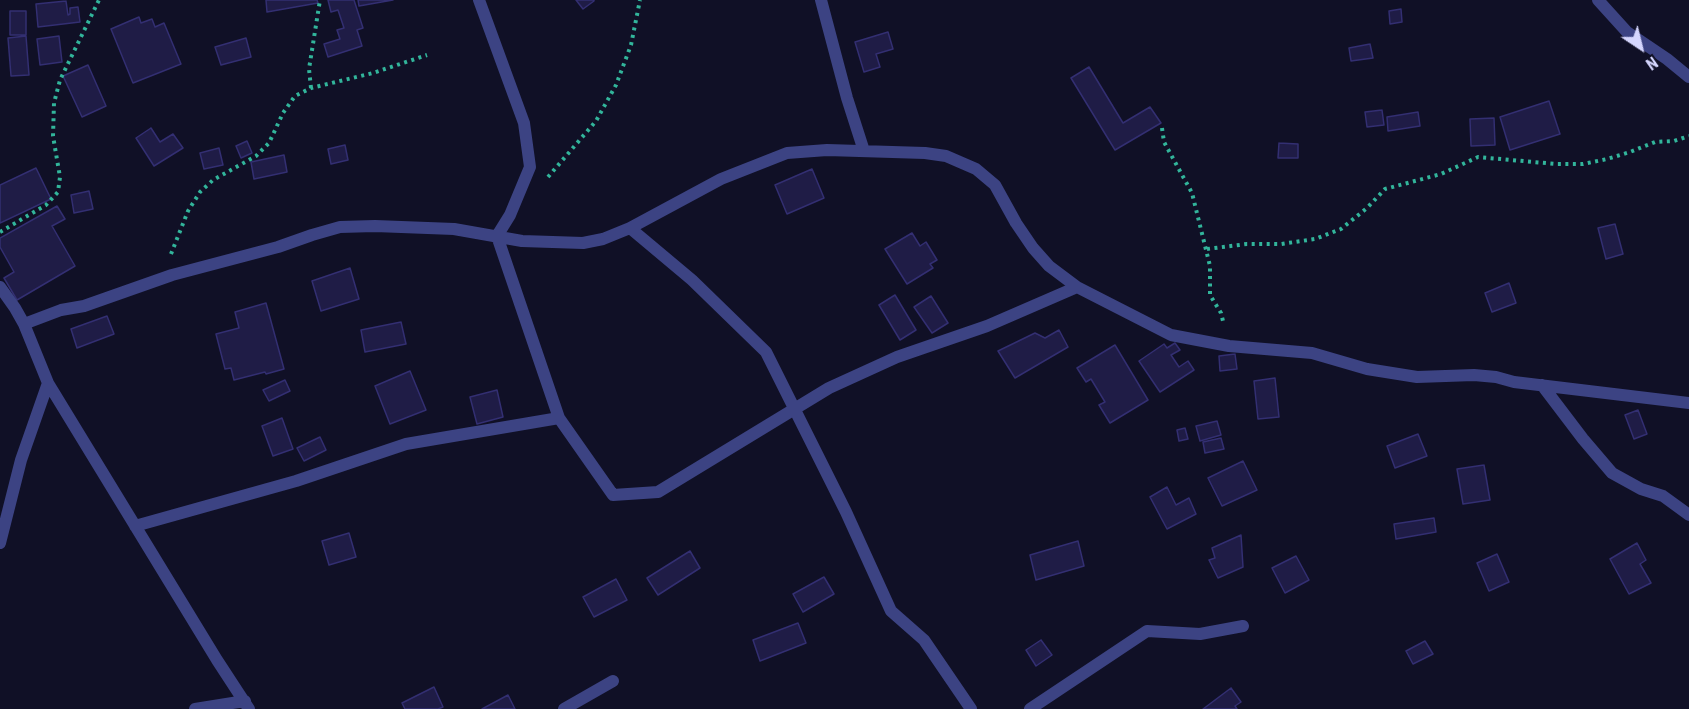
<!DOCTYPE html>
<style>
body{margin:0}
#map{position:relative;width:1689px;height:709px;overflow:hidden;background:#101026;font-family:"Roboto Condensed",sans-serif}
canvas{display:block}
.north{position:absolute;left:1611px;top:18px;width:60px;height:60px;-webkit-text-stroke:4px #101026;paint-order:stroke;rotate:145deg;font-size:16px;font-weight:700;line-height:24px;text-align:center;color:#d5d6fe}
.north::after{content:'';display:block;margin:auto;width:21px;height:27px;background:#d5d6fe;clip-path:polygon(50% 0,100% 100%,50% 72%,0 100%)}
</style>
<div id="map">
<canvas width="1689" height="709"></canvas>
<div class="north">N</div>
</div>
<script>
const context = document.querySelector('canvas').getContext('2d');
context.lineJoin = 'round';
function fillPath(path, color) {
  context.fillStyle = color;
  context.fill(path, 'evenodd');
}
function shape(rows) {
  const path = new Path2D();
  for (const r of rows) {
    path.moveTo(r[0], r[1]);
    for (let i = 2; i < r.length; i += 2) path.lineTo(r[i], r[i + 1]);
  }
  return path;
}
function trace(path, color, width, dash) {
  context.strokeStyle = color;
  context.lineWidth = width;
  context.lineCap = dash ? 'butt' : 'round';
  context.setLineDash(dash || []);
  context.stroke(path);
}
const building = shape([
 [266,0,317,0,318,3,267,12,266,0],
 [328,0,354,0,363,28,357,30,362,46,328,57,324,44,340,39,337,30,344,28,338,10,331,12,328,0],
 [358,0,393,0,359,6,358,0],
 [576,0,594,0,594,1,583,9,576,0],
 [66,1,68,15,70,14,70,8,78,7,80,22,38,27,36,4,66,1],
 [1401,9,1402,22,1390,24,1389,11,1401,9],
 [10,11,26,11,26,35,10,35,10,11],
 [139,17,141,23,152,19,155,27,164,23,181,64,133,83,111,29,139,17],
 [888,32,893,49,876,54,880,67,864,72,855,42,888,32],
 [26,36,29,75,11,76,8,38,26,36],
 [59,36,62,62,40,65,37,39,59,36],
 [246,38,251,57,221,65,215,47,246,38],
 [1370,44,1373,58,1351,61,1349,48,1370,44],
 [88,65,106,106,82,117,63,76,88,65],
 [1089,67,1123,123,1150,107,1161,123,1115,150,1071,78,1089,67],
 [1549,101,1560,134,1510,150,1500,117,1549,101],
 [1382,110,1384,125,1367,127,1365,112,1382,110],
 [1418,112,1420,126,1388,131,1387,117,1418,112],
 [1494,118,1495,145,1471,146,1470,119,1494,118],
 [151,128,160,142,173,134,183,148,154,166,136,138,151,128],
 [247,141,252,153,241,158,236,146,247,141],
 [1279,143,1298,144,1298,158,1278,158,1279,143],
 [345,145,348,160,331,164,328,149,345,145],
 [219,148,223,165,204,169,200,153,219,148],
 [284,155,287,172,254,179,251,162,284,155],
 [36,168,51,199,0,223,0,185,36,168],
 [812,169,824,198,787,214,775,185,812,169],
 [89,191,93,209,74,213,71,195,89,191],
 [57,206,65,219,52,226,75,266,17,300,4,278,14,272,0,247,0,238,57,206],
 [1615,224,1623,254,1606,259,1598,228,1615,224],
 [912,233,920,246,926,242,937,260,930,264,933,268,907,284,885,249,912,233],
 [350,268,359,299,321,311,312,281,350,268],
 [1509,283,1516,303,1492,312,1485,293,1509,283],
 [895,295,916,330,900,340,879,305,895,295],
 [931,296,948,323,932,333,914,307,931,296],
 [266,303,284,369,266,374,265,372,234,380,231,368,225,369,216,334,239,328,235,312,266,303],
 [107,316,114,334,77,348,71,329,107,316],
 [401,322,406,344,365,352,361,330,401,322],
 [1059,330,1068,347,1015,378,998,351,1035,333,1045,338,1059,330],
 [1175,343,1180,350,1171,355,1179,367,1188,361,1194,370,1160,392,1139,361,1164,344,1167,348,1175,343],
 [1115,345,1148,400,1110,423,1099,405,1105,402,1091,379,1086,382,1077,368,1115,345],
 [1235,354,1237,369,1220,371,1219,356,1235,354],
 [410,371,426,410,390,424,375,386,410,371],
 [1275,378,1279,417,1258,419,1254,381,1275,378],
 [285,380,290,391,269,401,263,390,285,380],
 [497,390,503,417,477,424,470,397,497,390],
 [1638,410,1647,434,1634,439,1625,415,1638,410],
 [282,418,293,449,273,456,262,426,282,418],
 [1217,421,1221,435,1200,441,1196,426,1217,421],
 [1185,428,1188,439,1179,441,1177,430,1185,428],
 [1418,434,1427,456,1395,468,1387,446,1418,434],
 [320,437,326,450,304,461,297,448,320,437],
 [1221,438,1224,449,1205,453,1203,442,1221,438],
 [1243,461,1257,490,1222,506,1208,478,1243,461],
 [1484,465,1490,500,1463,504,1457,469,1484,465],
 [1167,487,1176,505,1189,498,1196,514,1167,529,1150,497,1167,487],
 [1434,518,1436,532,1396,539,1394,524,1434,518],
 [349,533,356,557,329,565,322,541,349,533],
 [1241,535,1243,567,1218,578,1209,560,1215,558,1212,548,1241,535],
 [1078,541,1084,566,1036,580,1030,555,1078,541],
 [1637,543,1646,560,1640,564,1651,583,1629,594,1610,559,1637,543],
 [690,551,700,568,658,595,647,578,690,551],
 [1497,554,1509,582,1489,591,1477,563,1497,554],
 [1296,556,1309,580,1285,593,1272,568,1296,556],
 [824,577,834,594,803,612,793,594,824,577],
 [616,579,627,600,594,617,583,597,616,579],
 [798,623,806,643,760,661,753,640,798,623],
 [1041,640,1052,655,1036,666,1026,650,1041,640],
 [1425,641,1433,654,1413,664,1406,651,1425,641],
 [434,687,443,707,438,709,405,709,402,703,434,687],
 [1231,688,1241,702,1235,706,1237,709,1203,709,1231,688],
 [508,695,515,709,482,709,508,695]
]);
fillPath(building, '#1f1c46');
trace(building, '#332f72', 1.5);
trace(shape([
 [311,88,309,69,320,0],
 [1162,128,1164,142,1192,193,1210,266,1210,295,1221,313,1224,325],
 [548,177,596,121,616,85,631,45,640,0],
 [0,232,46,205,58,192,60,177,53,136,54,103,60,80,99,0],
 [1207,249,1247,244,1281,244,1315,239,1341,229,1367,208,1385,189,1441,174,1478,157,1556,164,1583,164,1607,159,1630,152,1655,142,1674,141,1689,136],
 [171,254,188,211,200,192,213,180,256,156,269,143,283,113,295,96,311,88,373,73,427,55]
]), '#32b59b', 4, [3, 4.5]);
trace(shape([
 [479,0,524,123,530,167,510,215,497,236,559,418,613,495,658,492,829,388,897,357,987,326,1077,287],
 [821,0,847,98,864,151],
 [1598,0,1627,32,1667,59,1689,77],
 [630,228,692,280,766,352,846,512,891,611,924,640,971,709],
 [0,287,15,308,24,324,48,383,217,660,249,709],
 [24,324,61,310,84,306,172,275,278,247,312,235,340,227,375,226,454,229,522,241,583,243,603,239,630,228,721,179,787,153,827,150,925,153,946,156,976,169,995,185,1016,223,1033,248,1049,266,1077,287,1171,335,1229,346,1312,353,1367,369,1417,377,1474,375,1496,377,1514,382,1689,403],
 [1542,385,1583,439,1612,473,1641,489,1663,496,1689,515],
 [135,526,296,481,406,444,559,418],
 [0,543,21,460,48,383],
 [195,709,245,701],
 [564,709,613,681],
 [1030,709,1147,631,1200,634,1243,626]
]), '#3c4383', 12);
</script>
